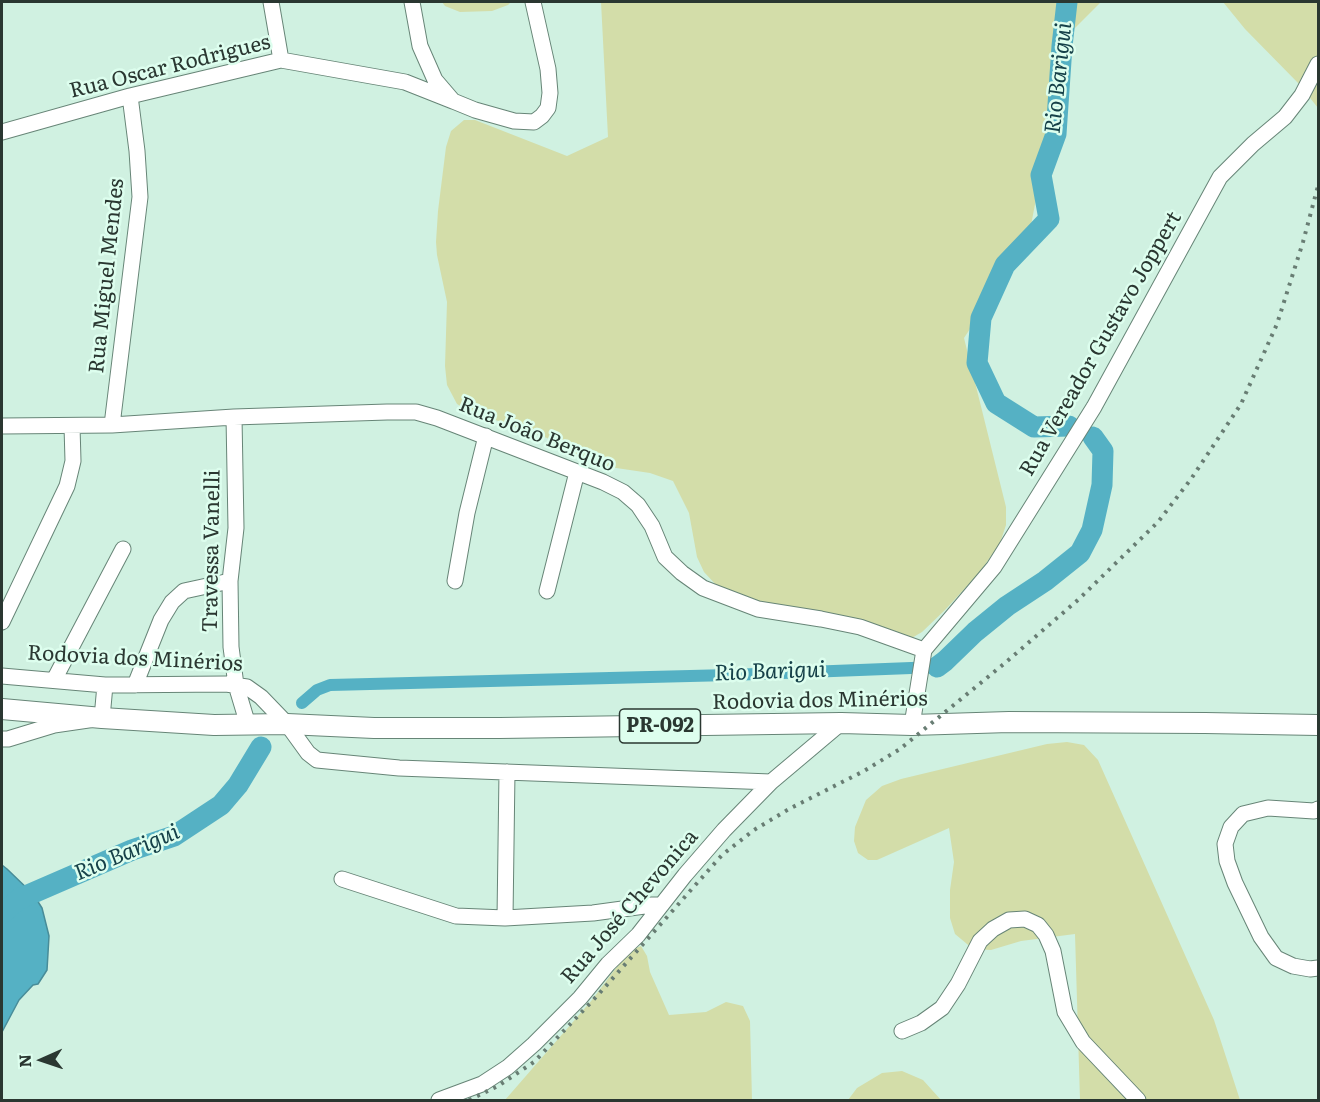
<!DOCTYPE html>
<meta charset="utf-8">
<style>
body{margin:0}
#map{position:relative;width:1320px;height:1102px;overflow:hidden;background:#d0f1e1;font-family:Literata,serif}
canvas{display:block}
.frame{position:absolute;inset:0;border:3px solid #2a3731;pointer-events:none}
.north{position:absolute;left:12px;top:1030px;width:60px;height:60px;-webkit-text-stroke:4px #ddfeee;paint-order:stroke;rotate:267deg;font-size:16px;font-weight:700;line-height:24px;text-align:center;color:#2a3731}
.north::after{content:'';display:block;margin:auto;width:21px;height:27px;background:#2a3731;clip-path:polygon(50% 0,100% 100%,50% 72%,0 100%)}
</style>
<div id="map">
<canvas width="1320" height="1102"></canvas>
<div class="frame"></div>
<div class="north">N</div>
</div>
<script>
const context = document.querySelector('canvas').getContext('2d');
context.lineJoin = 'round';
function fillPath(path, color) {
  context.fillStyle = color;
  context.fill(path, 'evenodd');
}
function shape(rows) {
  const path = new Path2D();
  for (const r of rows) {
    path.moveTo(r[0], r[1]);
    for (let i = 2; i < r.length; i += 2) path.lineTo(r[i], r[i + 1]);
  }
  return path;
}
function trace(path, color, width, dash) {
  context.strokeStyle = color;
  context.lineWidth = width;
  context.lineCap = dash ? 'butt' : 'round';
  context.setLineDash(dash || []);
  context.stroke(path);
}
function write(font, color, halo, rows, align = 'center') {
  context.font = font + ' Literata,serif';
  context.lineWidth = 5;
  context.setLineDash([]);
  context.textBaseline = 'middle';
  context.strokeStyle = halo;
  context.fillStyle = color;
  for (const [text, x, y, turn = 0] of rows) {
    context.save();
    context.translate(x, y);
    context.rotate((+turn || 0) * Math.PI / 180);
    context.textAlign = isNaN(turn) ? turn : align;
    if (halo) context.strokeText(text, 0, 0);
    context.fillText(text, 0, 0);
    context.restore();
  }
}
fillPath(shape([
 [442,2,511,2,508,5,492,11,460,12,445,6],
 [601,2,1101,2,1067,36,1028,241,964,338,1006,507,1006,525,1000,543,980,572,944,611,922,632,910,639,757,604,718,587,704,572,697,557,689,513,673,481,650,473,596,465,574,456,547,438,467,410,457,404,447,385,445,366,447,302,437,255,436,242,438,211,446,147,451,131,464,120,475,120,567,156,608,137],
 [1223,2,1318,2,1318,108,1299,84,1245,29],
 [1067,742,1084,745,1098,760,1214,1020,1240,1100,1080,1100,1075,934,1021,941,991,950,973,949,955,934,950,918,950,890,954,862,949,828,877,860,868,860,858,853,854,841,855,827,866,800,882,786,901,779,1022,750,1047,744],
 [641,946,647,956,650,972,669,1015,706,1012,726,1002,743,1006,750,1021,752,1100,505,1100,592,1000,622,960,631,950],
 [902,1071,923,1080,941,1100,848,1100,857,1088,882,1073]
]), '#d3dda9');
const water = shape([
 [2,865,7,869,33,894,42,908,49,936,47,970,38,984,33,985,19,1000,2,1032,2,865]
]);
fillPath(water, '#55b1c4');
trace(water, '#488c98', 1.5);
trace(shape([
 [302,703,317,690,330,685,730,675,937,667]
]), '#55b1c4', 12);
trace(shape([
 [1067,2,1062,46,1056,134,1041,175,1049,219,1005,265,981,318,977,363,996,403,1034,427,1069,426],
 [937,667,945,661,975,632,1007,606,1045,581,1080,553,1092,530,1102,485,1103,451,1093,437],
 [2,914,19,899,132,850,174,836,221,805,238,785,261,747]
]), '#55b1c4', 21);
const minor = shape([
 [271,2,281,60],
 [412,2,420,46,435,80,453,101,475,110,514,121,534,122,542,116,548,108,550,93,548,69,533,2],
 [2,132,130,96,281,60,405,82,453,101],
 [234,417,236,528,230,581,231,647,236,685,248,725],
 [112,425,140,197,137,151,130,96],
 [2,426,112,425,234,417,387,412,416,412,437,418,603,482,623,492,638,505,652,526,665,557,682,573,703,588,758,609,821,619,860,627,924,650,912,725],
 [455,581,467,513,486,436],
 [547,591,577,472],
 [2,622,67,486,73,461,72,426],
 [924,650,994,567,1094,407,1220,177,1253,144,1285,117,1302,95,1318,64],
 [2,676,105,685,226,684,247,687,261,697,287,724,308,753,317,760,399,768,771,782],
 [54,680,123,549],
 [135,685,161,620,172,602,184,591,230,581],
 [2,739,8,739,54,725,102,718,105,685],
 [1318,809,1314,811,1268,808,1243,814,1231,827,1225,844,1227,861,1235,883,1261,937,1276,958,1293,966,1310,969,1318,968],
 [342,879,456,916,505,918,593,913,652,905,661,905],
 [505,918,507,772],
 [902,1031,921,1023,942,1008,958,984,980,941,993,929,1009,920,1025,919,1038,925,1046,935,1053,951,1065,1012,1083,1042,1138,1100],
 [439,1100,482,1084,508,1067,534,1044,580,998,608,964,638,935,685,875,724,830,771,782,841,723]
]);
const major = shape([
 [2,709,102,718,214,725,287,724,374,728,500,728,841,723,912,725,1009,722,1205,723,1318,725]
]);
trace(minor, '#678577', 17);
trace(major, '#678577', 22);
trace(minor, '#fff', 15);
trace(major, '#fff', 20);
trace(shape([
 [469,1100,498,1086,534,1062,597,996,722,855,754,830,789,809,864,771,900,749,1005,663,1079,599,1158,522,1191,479,1241,404,1277,324,1303,242,1318,186]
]), '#687d73', 4, [3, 6]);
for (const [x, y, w] of [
 [660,726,81]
]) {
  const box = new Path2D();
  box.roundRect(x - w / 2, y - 17, w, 34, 4.5);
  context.fillStyle = '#ddfeee';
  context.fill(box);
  trace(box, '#2a3731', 1.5);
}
write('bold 20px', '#2a3731', null, [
 ["PR-092",660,726]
]);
write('21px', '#2a3731', '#ddfeee', [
 ["Rua Oscar Rodrigues",170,67,-14],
 ["Rua Miguel Mendes",107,276,-84],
 ["Rua Vereador Gustavo Joppert",1101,344,-60],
 ["Rua João Berquo",537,435,22],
 ["Travessa Vanelli",212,551,-89],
 ["Rodovia dos Minérios",135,659,3],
 ["Rodovia dos Minérios",820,701,-1],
 ["Rua José Chevonica",630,907,-49]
]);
write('italic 22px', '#164149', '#ddfeee', [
 ["Rio Barigui",1059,78,-84],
 ["Rio Barigui",770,672,-2],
 ["Rio Barigui",127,853,-23]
]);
</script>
